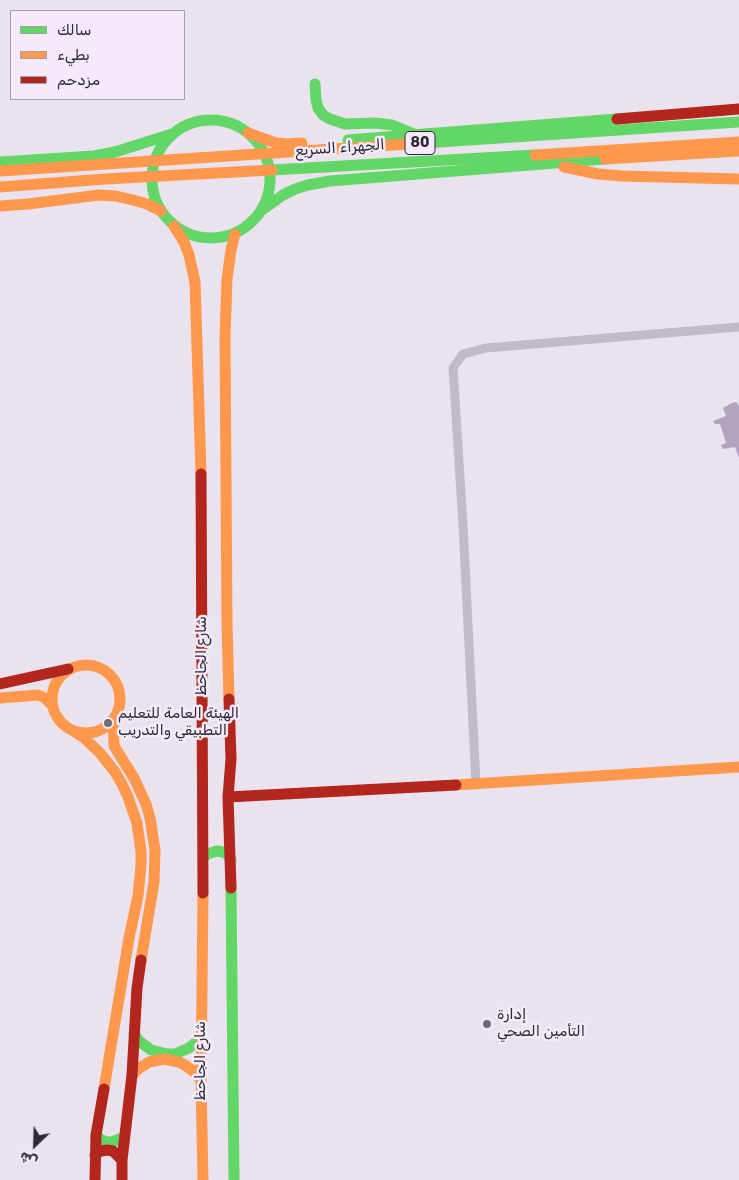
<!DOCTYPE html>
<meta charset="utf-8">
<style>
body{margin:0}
#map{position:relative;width:739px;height:1180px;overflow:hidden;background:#eae2ed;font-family:Rubik,Cairo,sans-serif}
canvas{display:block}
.legend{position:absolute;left:10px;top:10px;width:175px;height:90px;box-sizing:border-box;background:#f4eaf9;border:1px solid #a59dab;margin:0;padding:6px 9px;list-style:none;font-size:15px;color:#2f2937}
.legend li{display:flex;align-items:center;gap:10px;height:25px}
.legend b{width:25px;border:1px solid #a59dab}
.north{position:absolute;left:10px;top:1120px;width:50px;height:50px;-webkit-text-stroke:4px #f4eaf9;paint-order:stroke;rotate:204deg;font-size:14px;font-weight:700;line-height:20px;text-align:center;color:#2f2937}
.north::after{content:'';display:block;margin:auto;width:18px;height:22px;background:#2f2937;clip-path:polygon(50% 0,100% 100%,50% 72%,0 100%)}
</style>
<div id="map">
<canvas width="739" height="1180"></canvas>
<ul class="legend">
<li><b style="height:6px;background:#63d668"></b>سالك</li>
<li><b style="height:6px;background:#ff974d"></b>بطيء</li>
<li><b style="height:6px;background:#b3261e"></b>مزدحم</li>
</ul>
<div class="north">ش</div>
</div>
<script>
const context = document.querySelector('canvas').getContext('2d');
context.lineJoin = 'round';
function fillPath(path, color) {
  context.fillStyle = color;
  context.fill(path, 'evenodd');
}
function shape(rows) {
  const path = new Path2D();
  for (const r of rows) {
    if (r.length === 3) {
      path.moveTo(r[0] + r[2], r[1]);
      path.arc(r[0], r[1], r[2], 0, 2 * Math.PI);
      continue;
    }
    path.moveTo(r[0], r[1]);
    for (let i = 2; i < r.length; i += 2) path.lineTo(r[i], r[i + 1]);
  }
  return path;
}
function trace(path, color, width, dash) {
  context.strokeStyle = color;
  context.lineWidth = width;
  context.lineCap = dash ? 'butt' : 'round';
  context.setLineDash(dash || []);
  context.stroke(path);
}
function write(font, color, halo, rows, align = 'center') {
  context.font = font + ' Rubik,Cairo,sans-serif';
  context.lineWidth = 5;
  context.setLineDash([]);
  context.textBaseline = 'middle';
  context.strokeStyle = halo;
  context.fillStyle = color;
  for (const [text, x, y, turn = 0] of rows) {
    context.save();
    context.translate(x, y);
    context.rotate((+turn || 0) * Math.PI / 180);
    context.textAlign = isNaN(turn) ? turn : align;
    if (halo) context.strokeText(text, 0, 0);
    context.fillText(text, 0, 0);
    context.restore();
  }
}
fillPath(shape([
 [736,402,739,406,739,458,735,447,723,449,721,445,726,443,720,424,715,424,713,421,726,416,723,408,732,403]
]), '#b0a4c0');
trace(shape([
 [476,784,463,525,453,368,463,354,486,348,739,327]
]), '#c2bbc6', 9);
trace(shape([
 [315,84,316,100,318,108,323,115,330,119,345,124,375,123,392,125,414,134],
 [211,179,59],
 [348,140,617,119],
 [424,143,739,122],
 [0,162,94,156,115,152,172,134],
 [272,170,535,155],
 [262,210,283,195,295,189,308,185,330,181,605,159],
 [203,858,207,854,217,851,223,852,228,855,231,860],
 [231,888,234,1180],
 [134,1034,139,1041,151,1050,167,1054,175,1054,189,1048,201,1038],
 [96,1135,100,1139,106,1142,112,1142,124,1137]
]), '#63d668', 11);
trace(shape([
 [248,133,276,143,288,144,302,143],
 [535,155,739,142],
 [605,159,739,151],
 [564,167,598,174,622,176,739,179],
 [0,171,424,143],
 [0,187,105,179,272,170],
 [0,206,28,204,99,195,116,196,133,200,147,204,161,211],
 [174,226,184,242,189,255,195,282,201,474],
 [86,699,34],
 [0,698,38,695,45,698,53,706],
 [229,699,227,623,225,337,227,279,231,250,235,234],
 [113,721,114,746,134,778,146,804,150,818,155,850,154,882,141,960],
 [75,732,84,738,100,753,115,772,122,784,128,797,137,823,141,852,141,866,138,896,129,938,104,1089],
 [456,785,739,767],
 [203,893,201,1081,203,1180],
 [132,1075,137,1070,149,1062,164,1059,179,1062,185,1065,197,1074,201,1081]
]), '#ff974d', 11);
trace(shape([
 [617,119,739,109],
 [201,474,203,893],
 [0,684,68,669],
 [229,699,231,759,228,797,231,888],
 [228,797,456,785],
 [95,1155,101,1151,107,1150,113,1151,122,1160],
 [95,1180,96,1135,104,1089],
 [122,1180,122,1160,132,1075,137,988,141,960]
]), '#b3261e', 11);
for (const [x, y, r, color] of [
 [108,723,5,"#706a77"],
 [487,1024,5,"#706a77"]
]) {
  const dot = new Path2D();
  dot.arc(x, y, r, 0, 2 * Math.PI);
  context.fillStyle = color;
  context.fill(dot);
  trace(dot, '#f4eaf9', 2);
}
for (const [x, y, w] of [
 [420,143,30]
]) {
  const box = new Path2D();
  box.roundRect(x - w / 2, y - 11.5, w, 23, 4);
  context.fillStyle = '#f4eaf9';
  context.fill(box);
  trace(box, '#2f2937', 1);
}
write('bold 14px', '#2f2937', null, [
 ["80",420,143]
]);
write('15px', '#2f2937', '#f4eaf9', [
 ["الجهراء السريع",340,148,-4],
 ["شارع الجاحظ",202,656,-90],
 ["شارع الجاحظ",201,1061,-90]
]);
write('15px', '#2f2937', '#f4eaf9', [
 ["الهيئة العامة للتعليم",118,714],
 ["التطبيقي والتدريب",118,731],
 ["إدارة",497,1015],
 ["التأمين الصحي",497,1032]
], 'left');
</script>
